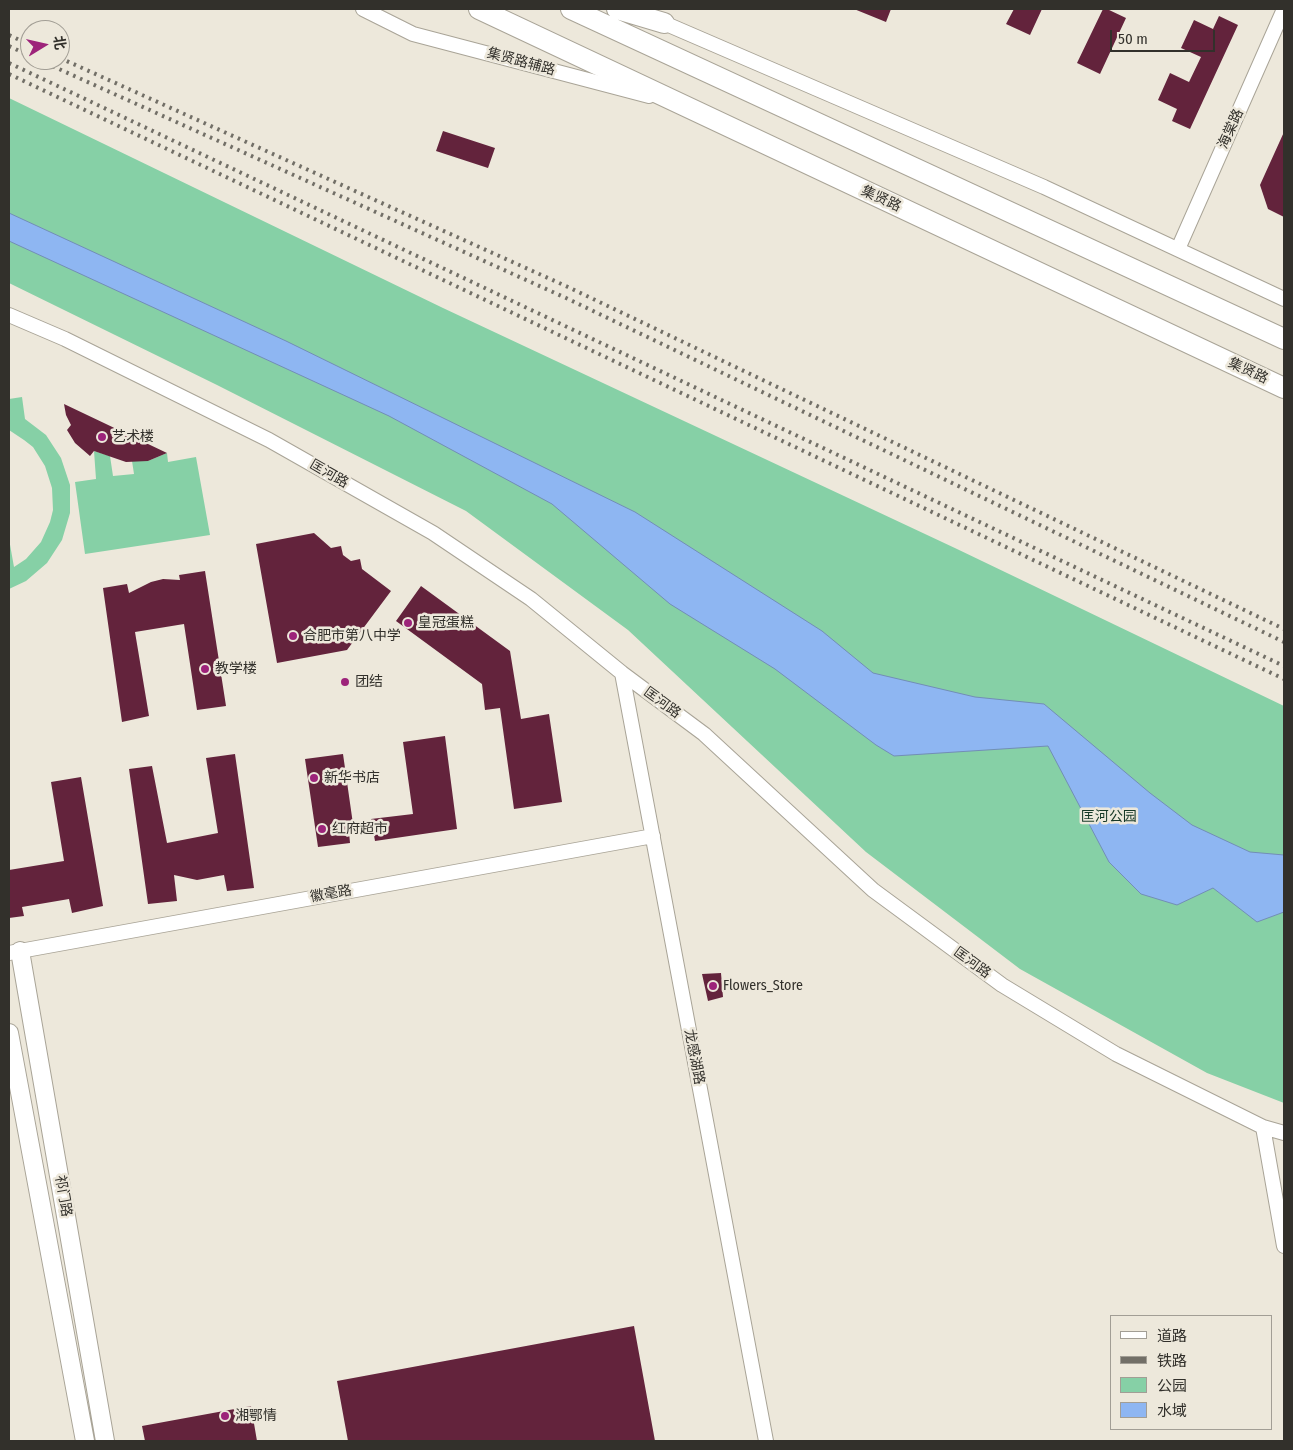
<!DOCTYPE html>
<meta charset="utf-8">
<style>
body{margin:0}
#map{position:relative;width:1293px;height:1450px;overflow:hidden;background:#ede8db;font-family:"Fira Sans Condensed","Noto Sans SC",sans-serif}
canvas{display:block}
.frame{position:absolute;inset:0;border:10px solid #32302b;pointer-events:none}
.legend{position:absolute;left:1110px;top:1315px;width:162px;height:115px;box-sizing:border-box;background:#ede8db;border:1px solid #a29e95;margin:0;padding:6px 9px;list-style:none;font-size:15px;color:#32302b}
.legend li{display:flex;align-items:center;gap:10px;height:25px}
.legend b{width:25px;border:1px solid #a29e95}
.north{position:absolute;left:20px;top:20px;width:50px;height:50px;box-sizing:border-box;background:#ede8db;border:1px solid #a29e95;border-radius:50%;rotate:81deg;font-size:14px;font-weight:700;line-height:20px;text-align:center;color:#32302b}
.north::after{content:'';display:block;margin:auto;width:18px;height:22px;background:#9d237a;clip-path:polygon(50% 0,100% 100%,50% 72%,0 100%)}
.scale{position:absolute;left:1110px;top:30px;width:105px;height:22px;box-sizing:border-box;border:2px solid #32302b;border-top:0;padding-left:6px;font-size:15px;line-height:18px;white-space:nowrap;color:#32302b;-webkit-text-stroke:4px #ede8db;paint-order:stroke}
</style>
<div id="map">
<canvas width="1293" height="1450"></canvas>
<div class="frame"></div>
<ul class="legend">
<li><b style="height:6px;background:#fff"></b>道路</li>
<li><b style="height:6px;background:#726f67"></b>铁路</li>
<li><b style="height:14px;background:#86d0a6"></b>公园</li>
<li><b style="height:14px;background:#8eb6f2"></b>水域</li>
</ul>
<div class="north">北</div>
<div class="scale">50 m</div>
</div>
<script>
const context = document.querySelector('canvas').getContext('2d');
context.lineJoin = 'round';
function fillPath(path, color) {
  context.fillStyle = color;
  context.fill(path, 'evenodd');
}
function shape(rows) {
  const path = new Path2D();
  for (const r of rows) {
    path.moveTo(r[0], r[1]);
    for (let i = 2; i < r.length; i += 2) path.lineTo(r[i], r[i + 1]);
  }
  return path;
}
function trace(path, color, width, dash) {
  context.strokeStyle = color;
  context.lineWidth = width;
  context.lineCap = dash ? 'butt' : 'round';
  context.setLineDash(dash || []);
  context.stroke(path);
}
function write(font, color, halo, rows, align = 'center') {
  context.font = font + ' "Fira Sans Condensed","Noto Sans SC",sans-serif';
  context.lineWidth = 5;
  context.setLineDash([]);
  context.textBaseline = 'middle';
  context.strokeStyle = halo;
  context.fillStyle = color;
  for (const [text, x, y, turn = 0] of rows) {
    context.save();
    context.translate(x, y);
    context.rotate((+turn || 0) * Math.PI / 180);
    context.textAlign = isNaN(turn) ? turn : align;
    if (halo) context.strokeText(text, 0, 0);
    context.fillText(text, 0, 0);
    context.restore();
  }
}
fillPath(shape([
 [9,98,443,308,957,549,1284,706,1284,1103,1207,1073,1020,969,866,852,628,630,466,511,217,385,9,283],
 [22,397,25,419,46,435,61,458,70,485,70,513,62,540,47,563,26,581,9,589,9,539,14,567,26,559,41,542,50,522,53,510,52,488,45,466,33,447,24,440,9,430,9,399],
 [94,451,110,456,113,476,134,474,132,461,148,461,167,453,168,462,196,457,210,535,85,554,75,482,96,479]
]), '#86d0a6');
const water = shape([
 [9,213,286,341,635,512,822,631,873,673,975,697,1044,704,1150,793,1192,825,1250,852,1284,855,1284,912,1257,922,1213,888,1177,905,1141,894,1109,862,1048,746,894,756,876,745,775,669,670,604,552,504,389,416,9,241,9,213]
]);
fillPath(water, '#8eb6f2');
trace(water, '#728eb6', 1);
fillPath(shape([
 [854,9,891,9,886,22],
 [1014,9,1042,9,1030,35,1006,24],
 [1103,9,1107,9,1126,18,1100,74,1077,63],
 [1219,16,1238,25,1190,129,1172,121,1177,109,1158,100,1170,73,1189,82,1201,57,1181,48,1194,20,1213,29],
 [443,131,495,148,488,168,436,151],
 [1284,132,1284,217,1268,209,1260,185],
 [64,404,167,453,148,461,126,462,94,451,90,456,75,443,67,430,71,425,66,415],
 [314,533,331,548,341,546,343,555,351,561,360,559,362,569,391,591,347,650,277,663,256,544],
 [205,571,226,706,197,710,184,624,135,632,149,716,122,722,103,588,127,584,129,593,151,582,163,579,180,580,179,575],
 [421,586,510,651,521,719,549,714,562,802,514,809,500,708,485,710,482,684,396,621],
 [445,736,457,829,375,841,371,819,413,814,403,742],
 [235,754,254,888,227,891,224,875,197,880,174,875,177,901,148,904,129,769,152,766,167,843,218,833,206,758],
 [343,754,354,831,349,832,350,843,318,847,305,759],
 [81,777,103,906,72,913,69,899,22,907,24,916,9,918,9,870,64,861,51,782],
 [721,973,723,997,708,1001,702,974],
 [634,1326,655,1441,348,1441,337,1381],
 [251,1406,257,1441,145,1441,142,1426]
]), '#63233c');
const minor = shape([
 [363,9,413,34,649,96],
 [657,20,1044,187,1284,299],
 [1178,249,1284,9],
 [9,315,65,339,269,440,433,533,531,599,622,673,704,734,873,890,1002,985,1116,1054,1263,1127,1284,1133],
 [622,673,766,1441],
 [9,953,653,836],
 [1263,1127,1284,1246]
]);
const major = shape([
 [20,951,105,1441],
 [9,1033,85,1441]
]);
const highway = shape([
 [479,9,1284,388],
 [571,9,1284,339],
 [617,9,664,23]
]);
trace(minor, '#a9a497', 16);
trace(major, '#a9a497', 20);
trace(highway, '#a9a497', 22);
trace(minor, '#fff', 14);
trace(major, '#fff', 18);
trace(highway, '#fff', 20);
trace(shape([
 [9,35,30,45],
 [9,46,30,56],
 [60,58,568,287,1284,629],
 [39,60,566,298,1284,642],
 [9,63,1284,666],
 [9,74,1284,679]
]), '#726f67', 4, [2.5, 5]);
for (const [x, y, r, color] of [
 [102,437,5,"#9d237a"],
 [408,623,5,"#9d237a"],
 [293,636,5,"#9d237a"],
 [205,669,5,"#9d237a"],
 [345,682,5,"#9d237a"],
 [314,778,5,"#9d237a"],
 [322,829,5,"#9d237a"],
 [713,986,5,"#9d237a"],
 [225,1416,5,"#9d237a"]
]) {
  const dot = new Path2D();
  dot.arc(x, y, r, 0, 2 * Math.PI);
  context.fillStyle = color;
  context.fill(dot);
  trace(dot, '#ede8db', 2);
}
write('14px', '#32302b', '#ede8db', [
 ["集贤路辅路",521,62,15],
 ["海棠路",1231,129,-66],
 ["集贤路",881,199,25],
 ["集贤路",1248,371,25],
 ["匡河路",329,474,30],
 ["匡河路",662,703,36],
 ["徽毫路",331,894,-10],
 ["匡河路",972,963,36],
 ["龙感湖路",694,1057,79],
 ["祁门路",63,1196,80]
]);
write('14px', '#32302b', '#ede8db', [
 ["艺术楼",112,437],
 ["皇冠蛋糕",418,623],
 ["合肥市第八中学",303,636],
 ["教学楼",215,669],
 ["团结",355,682],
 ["新华书店",324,778],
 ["红府超市",332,829],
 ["Flowers_Store",723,986],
 ["湘鄂情",235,1416]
], 'left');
write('14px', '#163826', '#ede8db', [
 ["匡河公园",1109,817]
]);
</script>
